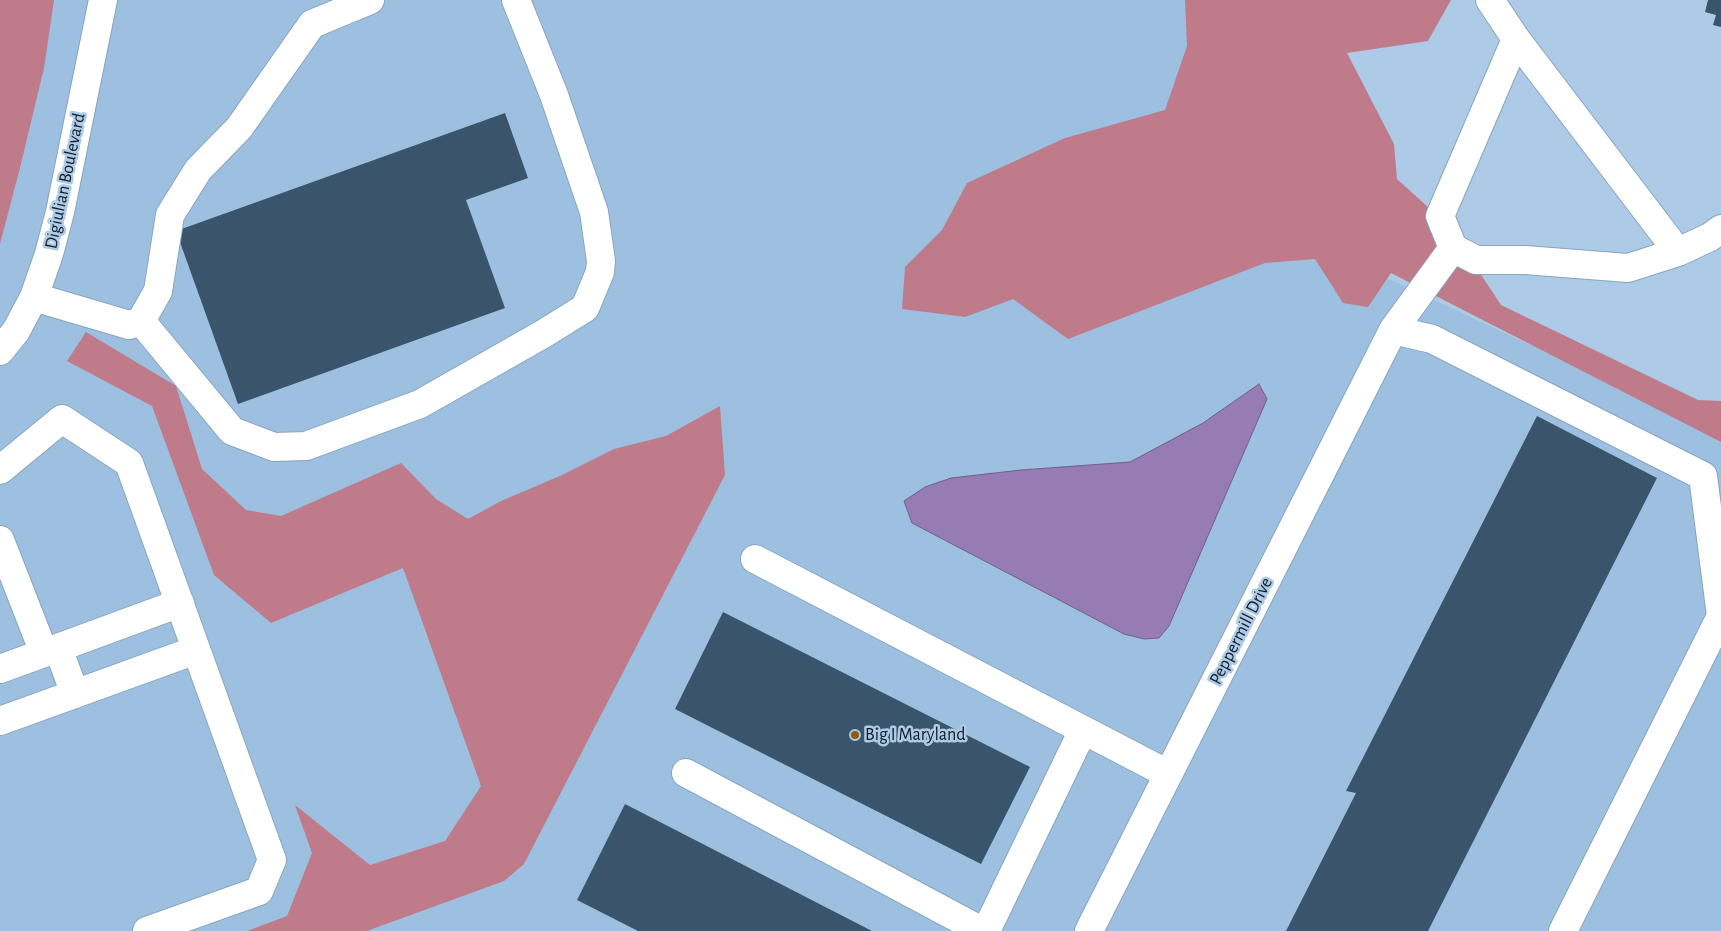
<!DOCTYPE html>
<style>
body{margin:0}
canvas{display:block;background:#adcae6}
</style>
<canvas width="1721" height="931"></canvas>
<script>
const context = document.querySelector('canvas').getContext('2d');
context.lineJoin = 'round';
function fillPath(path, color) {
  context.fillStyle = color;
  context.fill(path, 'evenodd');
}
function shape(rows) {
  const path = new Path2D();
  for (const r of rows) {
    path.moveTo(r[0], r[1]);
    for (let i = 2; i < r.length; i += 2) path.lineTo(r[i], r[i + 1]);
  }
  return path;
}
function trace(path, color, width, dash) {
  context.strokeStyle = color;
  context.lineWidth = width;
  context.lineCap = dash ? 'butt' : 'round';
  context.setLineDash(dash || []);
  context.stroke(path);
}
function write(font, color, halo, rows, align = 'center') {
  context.font = font + ' "Alegreya Sans",sans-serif';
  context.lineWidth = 5;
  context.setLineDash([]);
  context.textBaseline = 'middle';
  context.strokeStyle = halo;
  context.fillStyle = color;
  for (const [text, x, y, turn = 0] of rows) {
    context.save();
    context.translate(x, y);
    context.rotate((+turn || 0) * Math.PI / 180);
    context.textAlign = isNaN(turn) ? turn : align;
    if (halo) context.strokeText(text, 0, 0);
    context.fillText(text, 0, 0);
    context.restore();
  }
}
fillPath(shape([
 [47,0,1204,0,1312,243,1721,434,1721,931,0,931,0,216]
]), '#9dc0e1');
fillPath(shape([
 [0,0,54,0,44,68,20,168,0,244],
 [1185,0,1451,0,1428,41,1347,53,1394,144,1397,179,1449,226,1501,305,1698,400,1721,401,1721,442,1391,273,1368,307,1343,303,1315,259,1265,263,1068,339,1013,299,965,317,902,309,905,267,942,230,967,183,1065,138,1165,110,1187,46],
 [86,332,176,386,202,469,246,510,281,516,401,463,436,499,468,519,501,501,562,475,614,449,666,436,720,406,725,475,524,864,504,881,367,931,247,931,287,916,312,853,295,805,370,865,445,841,481,786,403,568,271,623,214,575,152,406,67,361]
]), '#bf7b89');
const water = shape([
 [1259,384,1267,399,1169,626,1159,638,1144,639,1124,634,912,523,904,501,925,487,951,478,1021,470,1130,462,1203,423,1259,384]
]);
fillPath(water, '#977cb3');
trace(water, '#6f6089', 1);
fillPath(shape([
 [1708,0,1721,0,1721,27,1713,25,1716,15,1705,12],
 [505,113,528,178,466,200,505,308,238,404,176,231],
 [1537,416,1657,478,1428,931,1286,931,1356,793,1346,791],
 [723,612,1030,767,981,864,675,709],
 [625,804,872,931,638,931,577,900]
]), '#3a546c');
const minor = shape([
 [1490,0,1516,39,1440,216,1453,248,1476,260,1525,260,1628,268,1678,252,1710,237,1721,229],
 [1516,39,1678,252],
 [34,297,129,325,141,321,158,291,170,215,198,170,239,128,312,24,370,0],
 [141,321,232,431,274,447,306,446,420,404,543,334,585,308,600,272,601,261,594,212,554,95,516,0],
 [1393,330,1432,339,1703,476,1721,616,1563,931],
 [0,351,16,331,34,297,49,254,60,212,103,0],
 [0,470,62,419,129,463,272,860,259,891,147,931],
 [0,540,44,653,180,603],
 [755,559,1168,774],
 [58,648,75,694],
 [0,669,44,653],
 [0,721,196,650],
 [686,773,982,931],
 [986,931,1083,730],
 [1089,931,1393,330,1453,248]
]);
trace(minor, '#88a4bf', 30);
trace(minor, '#fff', 28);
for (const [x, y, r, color] of [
 [855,735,5,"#915a11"]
]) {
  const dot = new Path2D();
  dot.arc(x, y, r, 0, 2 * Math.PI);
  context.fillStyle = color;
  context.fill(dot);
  trace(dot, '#adcae6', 2);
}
write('18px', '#121d27', '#adcae6', [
 ["Digiulian Boulevard",65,181,-78],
 ["Peppermill Drive",1241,631,-63]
]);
write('18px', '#121d27', '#adcae6', [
 ["Big I Maryland",865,735]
], 'left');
</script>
